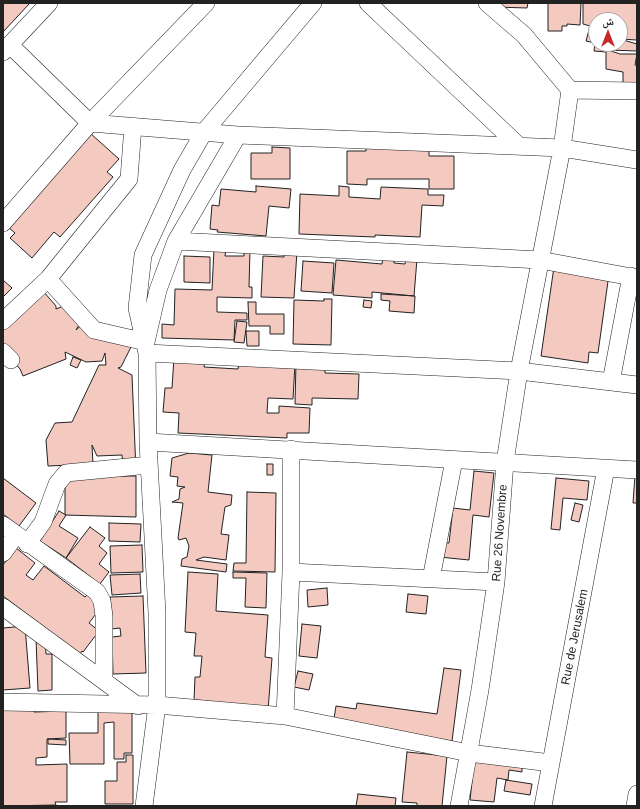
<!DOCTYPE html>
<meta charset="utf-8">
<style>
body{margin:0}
#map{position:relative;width:640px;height:809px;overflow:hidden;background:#fff;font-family:Arial,"Noto Naskh Arabic",sans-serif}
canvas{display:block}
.frame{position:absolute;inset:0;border:4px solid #222;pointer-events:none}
.north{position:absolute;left:588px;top:12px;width:40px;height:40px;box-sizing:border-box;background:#fff;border:1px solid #a7a7a7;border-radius:50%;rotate:0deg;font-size:11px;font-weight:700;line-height:16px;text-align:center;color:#222}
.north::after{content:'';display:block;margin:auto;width:14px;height:18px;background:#c62828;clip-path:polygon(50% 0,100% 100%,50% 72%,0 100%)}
</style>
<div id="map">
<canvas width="640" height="809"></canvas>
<div class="frame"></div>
<div class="north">ش</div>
</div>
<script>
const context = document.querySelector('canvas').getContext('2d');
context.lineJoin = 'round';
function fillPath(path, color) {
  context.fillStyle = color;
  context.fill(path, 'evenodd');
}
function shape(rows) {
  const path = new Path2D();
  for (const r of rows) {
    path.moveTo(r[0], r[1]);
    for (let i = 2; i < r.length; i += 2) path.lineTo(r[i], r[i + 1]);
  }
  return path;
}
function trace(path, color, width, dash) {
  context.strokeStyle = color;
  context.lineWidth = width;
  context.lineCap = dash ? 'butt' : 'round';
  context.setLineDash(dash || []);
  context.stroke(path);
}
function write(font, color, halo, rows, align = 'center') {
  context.font = font + ' Arial,sans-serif';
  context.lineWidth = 3;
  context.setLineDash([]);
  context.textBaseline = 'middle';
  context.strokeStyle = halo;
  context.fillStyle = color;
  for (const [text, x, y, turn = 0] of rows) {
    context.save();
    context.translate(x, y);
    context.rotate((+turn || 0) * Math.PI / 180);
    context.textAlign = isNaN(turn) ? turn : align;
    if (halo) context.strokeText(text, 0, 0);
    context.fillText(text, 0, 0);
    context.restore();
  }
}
const building = shape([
 [3,3,30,3,3,32,3,3],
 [496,3,528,3,527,8,495,7,496,3],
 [548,3,581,3,580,25,567,24,567,26,562,26,562,31,548,31,548,3],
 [583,3,637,3,637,40,620,39,637,44,637,51,608,50,620,54,637,54,635,65,637,66,637,86,623,85,623,72,606,69,606,52,594,51,595,43,586,41,590,26,583,24,583,3],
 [596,20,620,20,620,44,596,44,596,20],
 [90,133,119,159,107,172,113,177,60,237,54,232,32,258,10,238,15,233,8,227,90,133],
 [272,147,290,148,290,179,251,179,251,153,272,153,272,147],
 [366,148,429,149,429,156,454,156,454,189,429,189,429,179,367,179,367,185,347,184,347,151,366,151,366,148],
 [256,186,291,189,289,208,269,206,266,236,217,232,218,230,210,229,212,205,219,206,221,189,256,192,256,186],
 [339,186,349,187,349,197,380,199,381,187,428,189,428,195,444,195,443,206,422,205,420,237,375,235,375,237,299,234,300,194,339,196,339,186],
 [214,249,226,249,225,256,244,256,244,250,250,250,249,287,252,287,252,298,217,297,217,312,247,313,247,320,235,320,234,340,162,338,162,324,174,325,175,289,212,290,214,249],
 [284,251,297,251,294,298,261,297,263,256,284,257,284,251],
 [184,256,210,257,210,283,184,282,184,256],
 [383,257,394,258,394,263,405,264,406,259,417,259,414,296,372,292,372,298,333,295,336,260,382,264,383,257],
 [303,261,334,263,332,293,301,291,303,261],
 [554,267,609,274,598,353,589,352,588,363,541,356,554,267],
 [3,280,12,288,3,297,3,280],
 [43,291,56,306,56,309,66,305,81,321,76,330,84,323,132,345,121,367,118,368,132,375,136,471,123,472,122,455,97,456,92,445,93,464,48,466,46,440,55,423,72,422,99,365,106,365,105,353,102,361,86,362,65,352,66,359,23,376,20,369,3,350,3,325,43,291],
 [381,294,415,296,414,313,389,311,390,301,381,300,381,294],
 [324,299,332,299,331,345,293,344,294,300,324,301,324,299],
 [364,300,372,301,371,308,363,307,364,300],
 [248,302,256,302,256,314,284,314,284,334,270,334,270,326,249,326,248,302],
 [237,321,247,322,244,343,234,342,237,321],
 [246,331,259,331,259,346,247,346,246,331],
 [73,357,81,360,77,368,70,365,73,357],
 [174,358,205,360,204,367,238,369,239,362,295,364,293,399,268,398,267,413,279,413,279,406,310,408,309,433,287,433,287,438,178,433,179,413,163,412,165,388,172,388,174,358],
 [296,363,325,364,325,373,359,374,358,399,312,398,312,405,295,404,296,363],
 [189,453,212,455,208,492,232,495,231,505,225,507,221,534,229,535,226,560,204,557,196,560,227,564,226,572,181,566,182,559,187,557,189,546,186,538,179,540,178,538,183,503,172,502,179,499,180,489,185,487,177,486,178,477,170,476,172,458,189,453],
 [267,464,273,464,273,475,267,475,267,464],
 [474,471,494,473,489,517,473,515,469,560,439,557,441,542,449,543,453,508,470,510,474,471],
 [635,475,637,476,637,503,633,503,635,475],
 [65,476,136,476,136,517,65,515,65,476],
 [3,478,36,503,19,526,3,514,3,478],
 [556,478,589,481,587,500,563,498,560,530,551,529,556,478],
 [247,492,276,493,275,572,233,571,234,563,246,563,247,492],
 [575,503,583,505,579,522,571,520,575,503],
 [59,511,66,515,59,526,78,538,66,558,40,541,59,511],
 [109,523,141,524,140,542,109,541,109,523],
 [90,527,105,538,99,546,107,553,99,564,109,572,100,584,66,558,90,527],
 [142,545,143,572,111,573,110,546,142,545],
 [16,548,35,563,26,575,33,580,44,566,85,597,87,595,102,606,89,623,99,631,83,652,82,651,80,654,3,596,3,565,16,548],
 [188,572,218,574,216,611,268,615,265,657,272,658,268,711,208,712,208,701,194,700,195,677,200,677,202,656,194,656,196,633,185,632,188,572],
 [233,572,267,573,266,608,245,607,246,578,233,578,233,572],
 [140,574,141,593,112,595,110,575,140,574],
 [327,588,328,605,308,607,307,590,327,588],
 [408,594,428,596,426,614,406,612,408,594],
 [143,596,146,673,113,674,112,637,121,636,120,628,111,629,110,597,143,596],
 [302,624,321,626,317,658,299,656,302,624],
 [25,626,30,688,3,690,3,628,25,626],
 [36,639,45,639,46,654,52,654,52,690,38,691,36,639],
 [444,668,461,670,452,741,333,725,336,706,356,709,357,703,437,714,444,668],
 [298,671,313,674,309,690,294,687,298,671],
 [34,707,34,712,66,711,66,738,47,739,47,757,36,758,36,765,67,764,67,802,55,802,56,805,3,806,3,710,34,707],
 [98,710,132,710,132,753,124,753,124,759,114,759,114,722,104,723,104,764,70,764,69,733,98,733,98,710],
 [48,739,66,740,66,745,48,744,48,739],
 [407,752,447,756,442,806,417,806,417,803,402,802,407,752],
 [475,753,522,763,522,772,509,770,508,780,497,778,494,802,470,800,475,753],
 [126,755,133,755,133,804,105,804,105,781,117,781,117,762,126,762,126,755],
 [506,780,532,784,530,795,504,791,506,780],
 [358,794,396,798,395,806,356,806,358,794]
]);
fillPath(building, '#f3c9c0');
trace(building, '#222', 1);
const minor = shape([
 [368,3,519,146],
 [10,45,90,123,238,135,562,148,637,160],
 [3,52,49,3],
 [570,90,637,91],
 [3,223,90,123,206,3],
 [176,241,540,260,637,278],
 [48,279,94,330,146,342,158,290,176,241,238,135],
 [3,321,48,279,129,179,133,126],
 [3,352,11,360],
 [147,353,519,371,637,385],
 [611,382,631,276],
 [148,442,637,470],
 [3,525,97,592,102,601,104,616,104,681],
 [27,544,43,522,57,484,66,473,149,465],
 [3,553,16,535],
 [291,572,496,582],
 [431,579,454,460],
 [3,607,138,706],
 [3,702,157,705,285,716,469,753,551,763],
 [285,716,291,572,291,449],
 [144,806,157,705,157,613,148,442,147,353,137,308,143,255,182,170,204,132,313,3],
 [459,806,480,690,496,582,505,462,519,371,562,148,570,90,524,35,487,3],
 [543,806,606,468],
 [635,806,637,794]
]);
trace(minor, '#222', 18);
trace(minor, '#fff', 17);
write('12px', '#222', '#fff', [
 ["Rue 26 Novembre",500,533,-86],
 ["Rue de Jerusalem",575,637,-79]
]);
</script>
